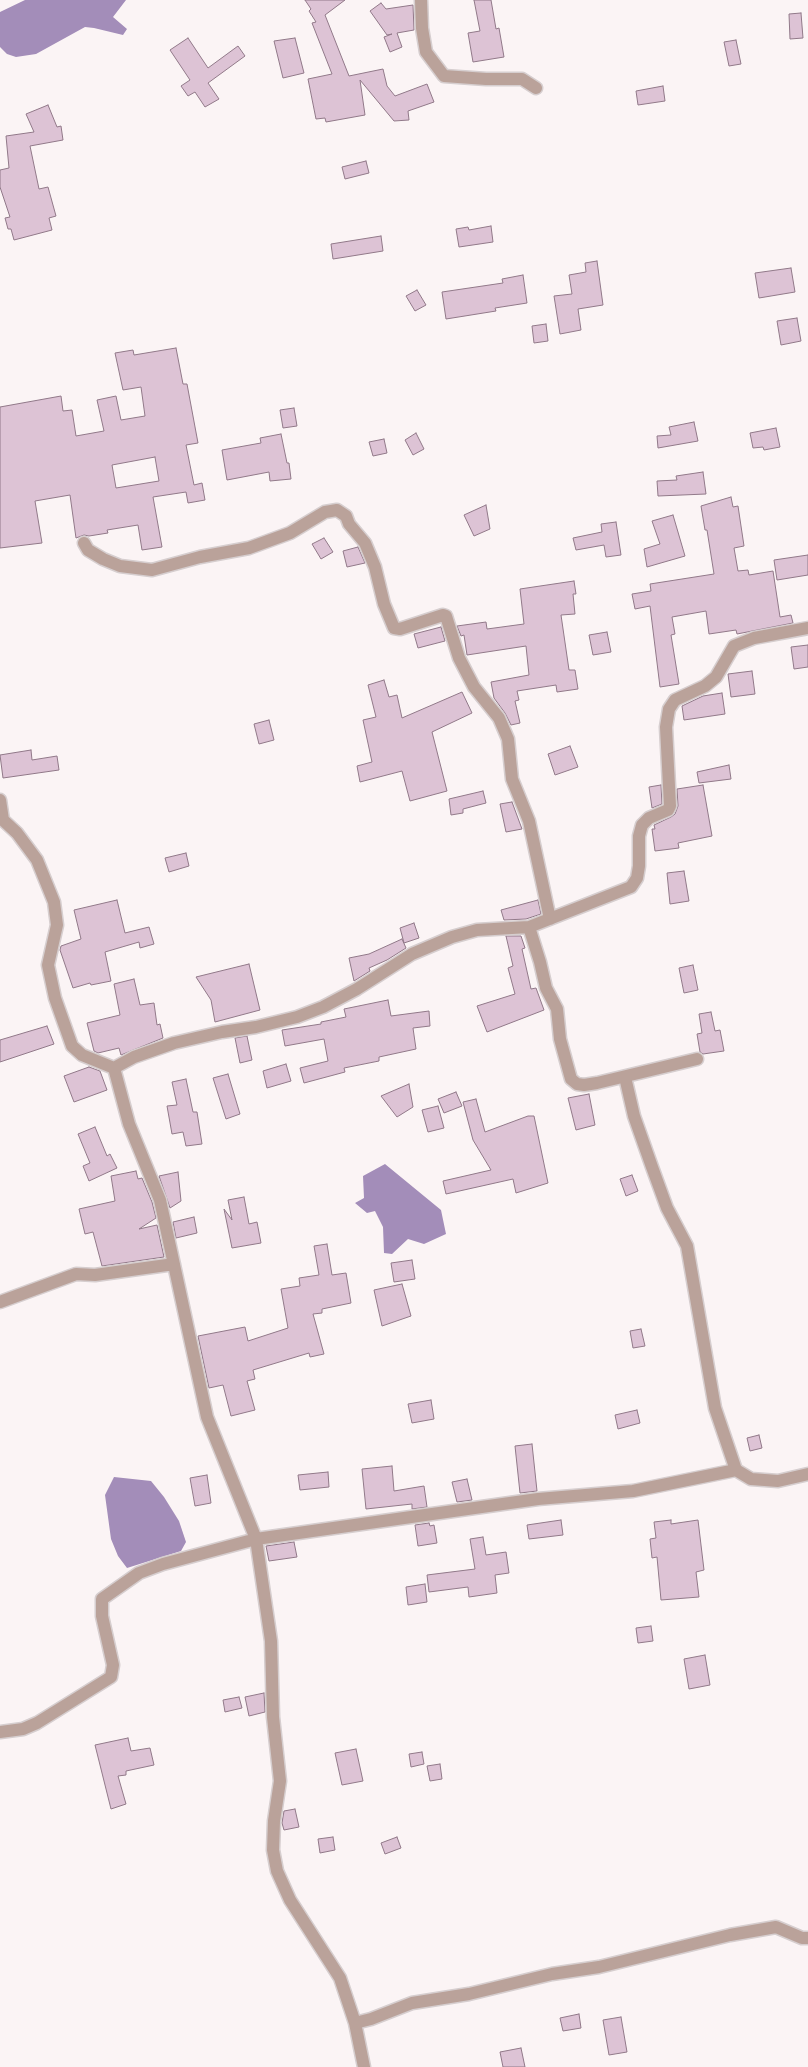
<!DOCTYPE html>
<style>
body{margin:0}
canvas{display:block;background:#fbf4f5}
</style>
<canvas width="808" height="2067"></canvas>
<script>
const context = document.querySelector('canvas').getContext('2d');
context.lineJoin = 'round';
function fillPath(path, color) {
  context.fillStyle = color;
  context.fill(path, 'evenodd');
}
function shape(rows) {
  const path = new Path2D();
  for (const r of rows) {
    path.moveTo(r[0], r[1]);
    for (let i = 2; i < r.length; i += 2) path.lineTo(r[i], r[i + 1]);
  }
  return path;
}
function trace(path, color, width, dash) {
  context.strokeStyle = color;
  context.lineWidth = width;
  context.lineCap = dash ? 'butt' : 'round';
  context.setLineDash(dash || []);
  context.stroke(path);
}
fillPath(shape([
 [25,0,126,0,113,17,127,29,123,35,94,28,85,27,36,54,16,57,7,54,0,47,0,12],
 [385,1164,441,1210,446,1234,424,1244,408,1239,392,1254,384,1253,383,1227,375,1211,367,1213,355,1203,364,1198,363,1176],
 [114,1477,151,1481,164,1497,179,1521,186,1542,181,1551,127,1568,118,1556,111,1539,105,1495]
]), '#a38db9');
const building = shape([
 [305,0,345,0,325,15,349,76,383,69,387,86,395,96,427,84,434,102,408,111,409,120,394,121,360,80,365,115,326,122,325,118,316,119,308,79,332,74,312,23,316,22,309,11,311,9,305,0],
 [474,0,491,0,496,29,499,28,504,57,473,62,468,33,480,31,474,0],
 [381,3,386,9,413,5,414,30,397,33,402,47,390,52,384,37,392,34,387,35,370,11,381,3],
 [801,13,803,38,790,39,789,14,801,13],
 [188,38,208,68,238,46,245,56,208,83,219,99,205,107,195,92,188,96,181,86,190,80,170,50,188,38],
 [295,38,304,73,283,78,274,41,295,38],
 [736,40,741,64,729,66,724,42,736,40],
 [663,86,665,101,638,105,636,91,663,86],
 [48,105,57,127,61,126,63,140,30,146,39,189,48,187,56,216,49,218,52,230,14,240,11,229,8,229,5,218,10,217,0,187,0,170,9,168,6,136,34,132,26,114,48,105],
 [366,161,369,173,345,179,342,167,366,161],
 [491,226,493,242,459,247,456,229,468,227,469,230,491,226],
 [381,236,383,251,333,259,331,244,381,236],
 [597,261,603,305,578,309,581,330,560,334,554,296,572,294,569,275,586,272,585,263,597,261],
 [791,268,795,292,759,298,755,273,791,268],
 [523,275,527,303,495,308,496,311,446,319,442,292,503,283,502,279,523,275],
 [417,290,426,305,415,311,406,296,417,290],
 [797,318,801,341,781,345,777,321,797,318],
 [546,324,548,341,534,343,532,326,546,324],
 [176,348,183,384,187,384,198,443,186,445,194,485,202,483,205,500,188,503,186,492,153,497,162,547,142,550,138,525,107,530,108,533,89,536,84,535,76,538,70,495,35,501,42,543,0,548,0,407,61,396,63,411,72,410,76,436,104,431,97,400,116,396,121,420,145,416,141,387,123,390,115,353,133,350,134,355,176,348],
 [155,457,159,481,116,488,112,465,155,457],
 [294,408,297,426,283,428,280,410,294,408],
 [694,422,698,441,658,448,657,436,671,435,669,427,694,422],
 [776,428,780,447,764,450,763,447,753,448,750,433,776,428],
 [416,433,424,449,413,455,405,440,416,433],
 [281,434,287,463,289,463,291,479,270,481,269,472,227,480,222,450,261,443,260,438,281,434],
 [384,439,387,453,373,456,369,442,384,439],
 [703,472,706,494,658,496,657,481,677,480,676,476,703,472],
 [731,497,733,507,738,506,744,546,734,548,738,571,748,570,749,575,773,571,780,617,791,615,793,623,737,634,736,630,709,634,706,611,672,617,675,634,671,635,679,684,660,687,650,606,635,609,632,594,651,591,650,584,714,574,707,530,705,530,701,506,731,497],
 [486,505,490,529,474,536,464,515,486,505],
 [673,515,685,556,647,567,644,549,660,544,652,521,673,515],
 [616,522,621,555,606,557,604,545,576,550,573,538,602,532,601,524,616,522],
 [324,538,333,552,321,559,312,544,324,538],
 [358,547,365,563,347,567,343,551,358,547],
 [808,555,808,575,777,580,774,560,808,555],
 [574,581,576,594,573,594,575,614,561,615,569,670,575,670,578,689,557,692,556,685,517,691,519,700,515,701,520,723,511,725,505,713,494,698,491,682,529,675,526,646,467,655,464,635,461,636,457,626,486,622,487,629,524,624,520,589,574,581],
 [441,627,445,641,418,648,414,634,441,627],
 [607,632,611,652,593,655,589,635,607,632],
 [808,645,808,667,794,669,791,647,808,645],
 [752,671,755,694,731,697,728,674,752,671],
 [384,680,389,697,397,695,402,718,462,692,472,713,432,732,447,791,410,801,402,771,360,782,357,766,372,762,363,720,376,717,368,685,384,680],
 [722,693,725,714,684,720,682,706,703,696,722,693],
 [269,720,274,740,259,744,254,724,269,720],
 [570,746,578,767,555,775,548,754,570,746],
 [31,750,32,760,57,756,59,770,3,778,0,755,31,750],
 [729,765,731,779,699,783,697,772,729,765],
 [661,785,662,804,652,808,649,787,661,785],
 [703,785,712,836,678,843,679,848,655,851,652,829,655,829,654,825,671,817,675,814,678,806,677,789,703,785],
 [483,791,486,803,463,809,463,813,451,815,449,799,483,791],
 [512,802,522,829,506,832,500,804,512,802],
 [186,853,189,866,169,872,165,858,186,853],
 [684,871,689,901,670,904,667,873,684,871],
 [117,900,125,933,149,927,154,944,140,948,139,942,105,952,111,981,91,985,90,983,73,988,60,950,61,946,81,939,74,910,117,900],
 [538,900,541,914,526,919,504,920,501,910,538,900],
 [414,923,419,938,404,943,400,928,414,923],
 [506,936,521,936,525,948,522,949,531,989,536,988,544,1010,487,1032,477,1006,515,994,508,968,513,966,506,936],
 [402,939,406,948,387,960,369,968,370,971,354,981,349,958,369,954,402,939],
 [249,964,260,1010,215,1022,211,1000,196,977,249,964],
 [693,965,698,990,684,993,679,968,693,965],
 [134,979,140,1005,154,1003,157,1025,160,1024,163,1038,121,1055,119,1048,98,1053,94,1051,87,1023,120,1015,114,984,134,979],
 [388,1000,391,1016,429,1011,430,1026,413,1028,416,1049,379,1057,379,1061,344,1068,345,1072,304,1083,300,1068,328,1061,324,1039,285,1046,282,1030,321,1024,321,1022,346,1017,344,1009,388,1000],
 [711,1012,715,1031,720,1030,724,1051,703,1054,700,1052,697,1034,702,1033,699,1014,711,1012],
 [47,1026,54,1044,0,1062,0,1040,47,1026],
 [247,1036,252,1060,240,1063,235,1038,247,1036],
 [286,1064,291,1081,267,1088,263,1071,286,1064],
 [89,1067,100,1071,107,1090,74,1102,64,1076,89,1067],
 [228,1074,240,1114,226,1119,213,1078,228,1074],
 [186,1079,193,1112,197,1112,202,1144,186,1146,183,1132,172,1134,167,1106,177,1105,172,1082,186,1079],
 [409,1084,413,1107,397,1117,381,1096,409,1084],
 [456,1092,462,1106,444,1113,438,1099,456,1092],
 [589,1094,595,1125,576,1130,568,1098,589,1094],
 [476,1099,485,1132,528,1116,534,1116,548,1183,516,1193,513,1179,446,1194,443,1181,491,1170,473,1140,463,1102,476,1099],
 [438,1106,444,1128,428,1132,422,1110,438,1106],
 [95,1127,107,1156,110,1154,117,1168,89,1181,83,1166,90,1163,78,1134,95,1127],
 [136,1171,138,1179,142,1178,152,1202,156,1218,139,1229,157,1225,164,1257,102,1266,93,1232,85,1234,79,1209,115,1201,111,1176,136,1171],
 [178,1172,181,1201,170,1208,159,1176,178,1172],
 [632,1175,638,1191,626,1196,620,1179,632,1175],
 [244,1197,249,1224,257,1222,261,1243,232,1248,224,1209,232,1220,228,1200,244,1197],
 [194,1217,197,1233,176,1238,173,1222,194,1217],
 [327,1244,332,1275,346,1273,351,1303,322,1309,322,1313,313,1314,324,1354,310,1357,309,1353,253,1370,255,1379,247,1381,255,1410,231,1416,223,1385,209,1388,198,1336,245,1327,248,1341,288,1328,281,1289,300,1286,299,1278,319,1275,314,1246,327,1244],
 [412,1260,415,1279,394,1282,391,1263,412,1260],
 [402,1284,411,1316,382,1326,374,1290,402,1284],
 [641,1329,645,1346,633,1348,630,1331,641,1329],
 [431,1400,434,1419,412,1423,408,1404,431,1400],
 [637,1410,640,1423,618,1429,615,1415,637,1410],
 [759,1435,762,1448,750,1451,747,1438,759,1435],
 [532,1444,537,1491,520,1493,515,1446,532,1444],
 [392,1466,394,1491,424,1486,427,1507,412,1509,412,1504,366,1509,362,1469,392,1466],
 [328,1472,329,1487,300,1490,298,1475,328,1472],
 [207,1475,211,1503,195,1506,190,1478,207,1475],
 [467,1479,472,1500,457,1502,452,1482,467,1479],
 [561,1520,563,1535,529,1539,527,1525,561,1520],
 [671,1520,671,1524,698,1520,704,1570,696,1572,699,1597,661,1600,657,1557,652,1558,650,1539,656,1538,654,1522,671,1520],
 [429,1523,430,1526,434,1525,437,1543,418,1546,415,1525,429,1523],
 [483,1537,486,1555,506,1552,509,1573,495,1575,497,1593,469,1597,468,1587,429,1592,427,1575,475,1569,470,1539,483,1537],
 [294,1542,297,1557,269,1561,266,1546,294,1542],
 [425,1584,427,1602,408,1605,406,1587,425,1584],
 [651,1626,653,1641,638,1643,636,1628,651,1626],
 [705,1655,710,1685,689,1689,684,1659,705,1655],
 [264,1693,265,1712,249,1716,245,1697,264,1693],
 [239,1697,242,1708,225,1712,223,1700,239,1697],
 [128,1738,131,1751,150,1748,154,1765,126,1771,126,1775,118,1776,126,1804,111,1809,95,1745,128,1738],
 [356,1749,363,1781,342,1785,335,1753,356,1749],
 [422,1752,424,1764,411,1767,409,1754,422,1752],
 [440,1764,442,1779,430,1781,427,1766,440,1764],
 [295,1809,299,1827,284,1830,282,1823,284,1811,295,1809],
 [333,1837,335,1850,320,1853,318,1839,333,1837],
 [397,1837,401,1848,385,1854,381,1843,397,1837],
 [579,2014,581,2028,563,2031,560,2018,579,2014],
 [621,2017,627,2052,609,2055,603,2020,621,2017],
 [521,2048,525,2067,503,2067,500,2052,521,2048]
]);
fillPath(building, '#ddc3d5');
trace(building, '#917989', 1);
const minor = shape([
 [421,0,422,28,426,52,444,76,486,79,522,79,536,88],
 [84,543,88,550,103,559,120,566,152,570,200,557,249,548,290,533,325,512,337,510,346,516,349,524,365,543,375,567,384,604,394,628,400,629,443,615,446,616,459,658,474,687,499,718,508,739,512,779,529,821,550,919],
 [0,800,3,820,17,833,37,860,54,902,57,925,48,965,55,998,72,1046,82,1055,114,1068],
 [529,927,540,962,546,988,557,1009,560,1039,571,1079,577,1084,584,1085,597,1083,697,1059],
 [625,1077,634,1116,652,1167,667,1208,687,1246,715,1408,736,1470],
 [0,1302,76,1274,95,1275,174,1264],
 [0,1732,23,1729,37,1723,111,1677,113,1665,102,1616,102,1599,139,1573,163,1564,256,1539,538,1499,633,1491,736,1470,751,1479,778,1481,808,1474],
 [355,2023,371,2019,412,2003,469,1994,552,1974,599,1967,730,1935,776,1927,802,1938,808,1938],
 [364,2067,355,2023,340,1978,290,1900,277,1871,273,1850,274,1821,280,1781,273,1717,271,1641,256,1539,207,1417,160,1200,129,1124,114,1068,134,1057,174,1043,222,1032,256,1027,297,1017,323,1007,357,989,412,954,452,937,477,930,529,927,631,887,637,878,639,866,639,836,642,825,649,818,668,810,670,806,666,727,669,709,675,700,705,686,716,677,734,646,754,638,808,628]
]);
trace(minor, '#d6cecf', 15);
trace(minor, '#baa29a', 12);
</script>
